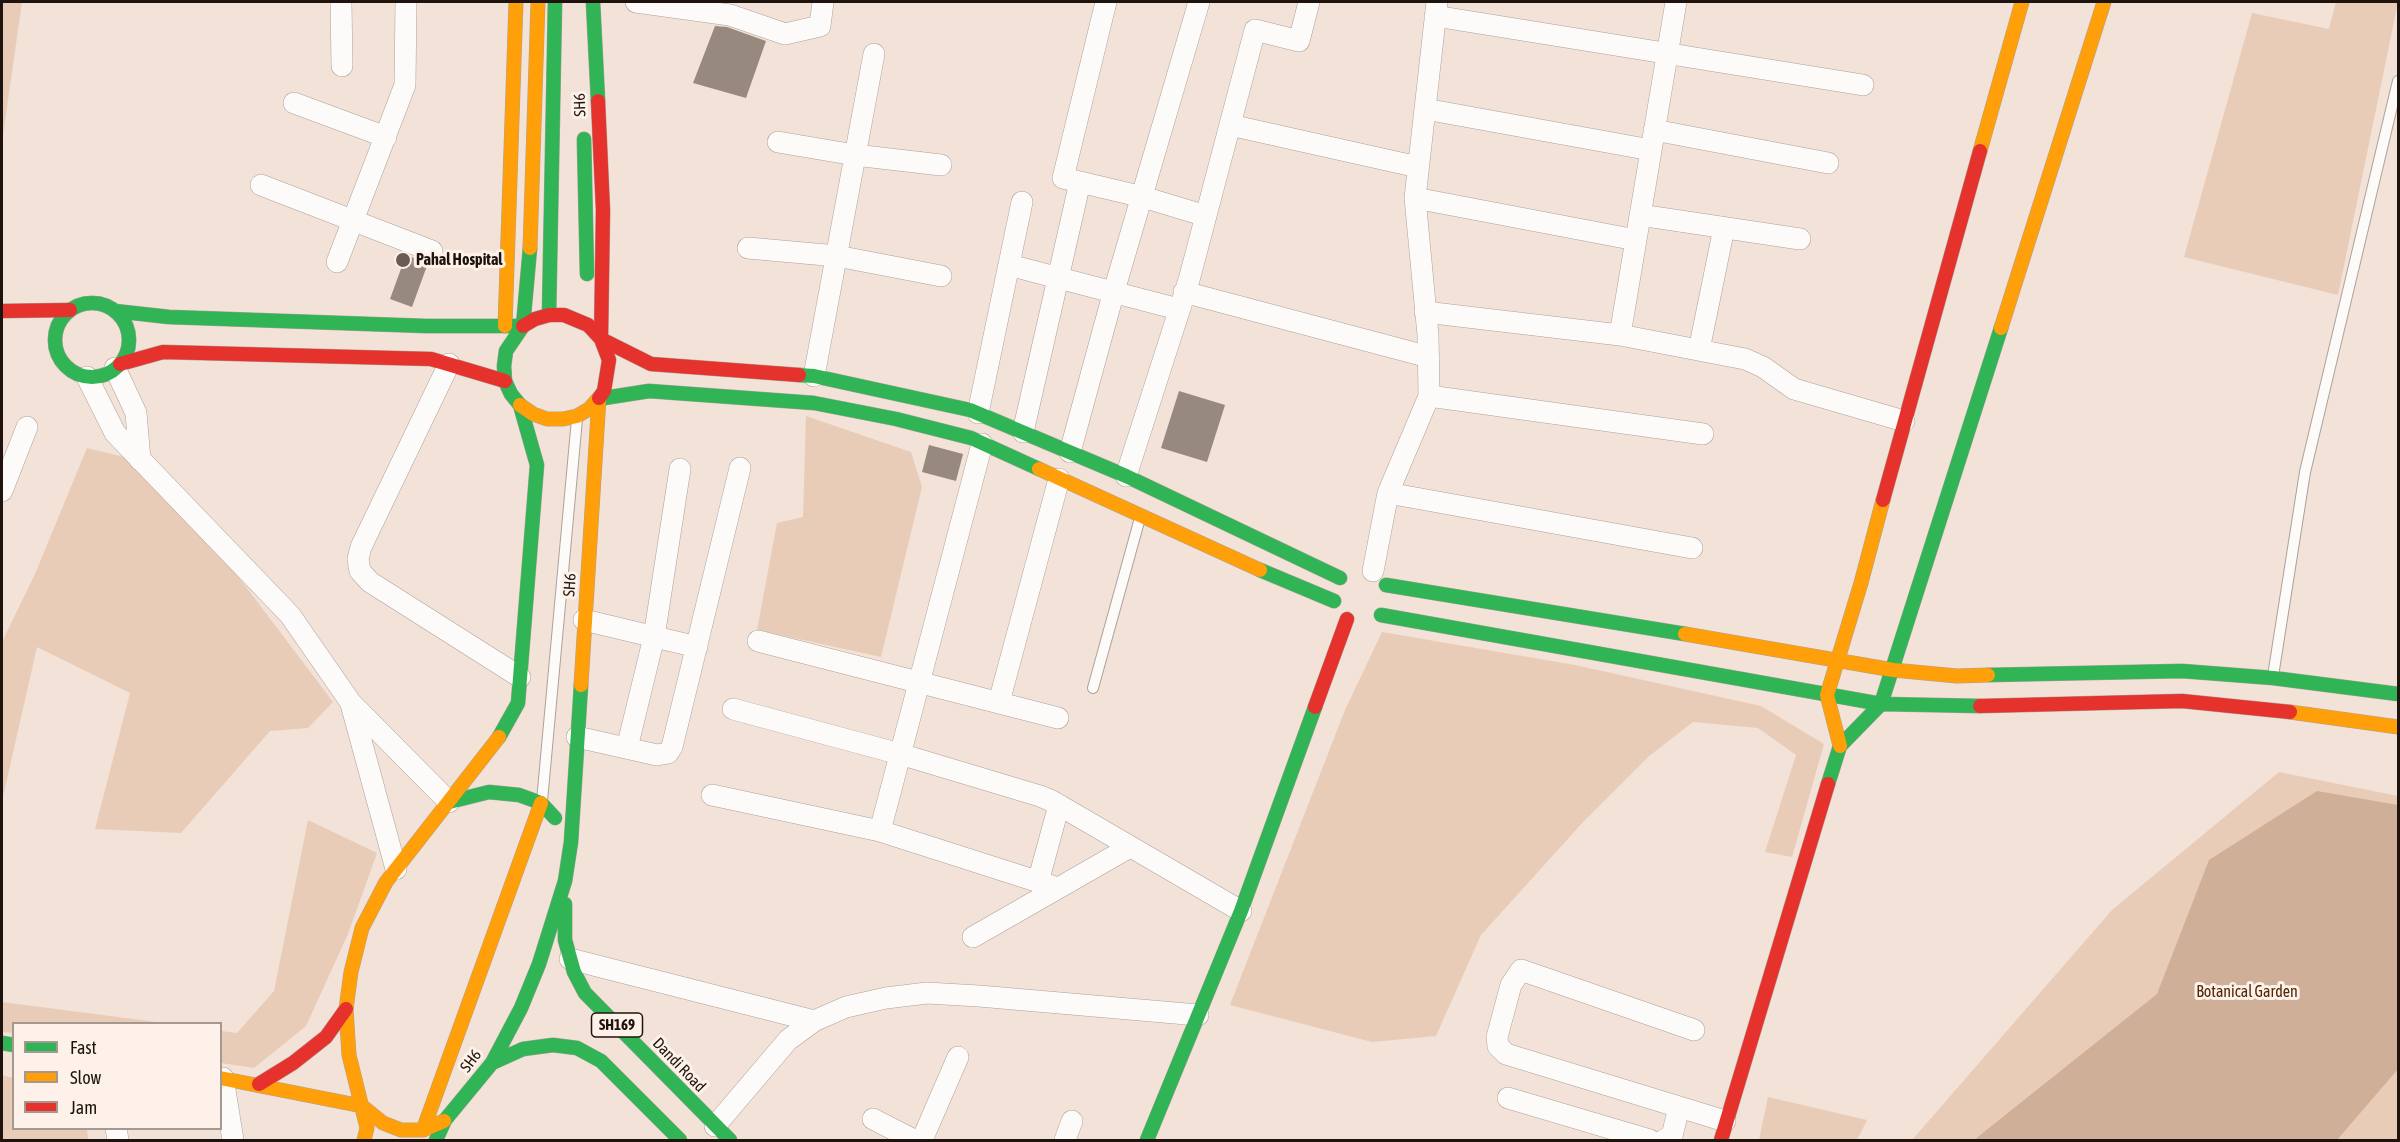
<!DOCTYPE html>
<style>
body{margin:0}
#map{position:relative;width:2400px;height:1142px;overflow:hidden;background:#f2e2d7;font-family:"Asap Condensed",sans-serif}
canvas{display:block}
.frame{position:absolute;inset:0;border:3px solid #1e140d;pointer-events:none}
.legend{position:absolute;left:12px;top:1022px;width:210px;height:108px;box-sizing:border-box;background:#fdf1e9;border:2px solid #a49991;margin:0;padding:8px 10px;list-style:none;font-size:18px;color:#1e140d}
.legend li{display:flex;align-items:center;gap:12px;height:30px}
.legend b{width:30px;border:2px solid #a49991}
</style>
<div id="map">
<canvas width="2400" height="1142"></canvas>
<div class="frame"></div>
<ul class="legend">
<li><b style="height:8px;background:#30b455"></b>Fast</li>
<li><b style="height:8px;background:#ff9f0a"></b>Slow</li>
<li><b style="height:8px;background:#e5322d"></b>Jam</li>
</ul>
</div>
<script>
const context = document.querySelector('canvas').getContext('2d');
context.lineJoin = 'round';
function fillPath(path, color) {
  context.fillStyle = color;
  context.fill(path, 'evenodd');
}
function shape(rows) {
  const path = new Path2D();
  for (const r of rows) {
    if (r.length === 3) {
      path.moveTo(r[0] + r[2], r[1]);
      path.arc(r[0], r[1], r[2], 0, 2 * Math.PI);
      continue;
    }
    path.moveTo(r[0], r[1]);
    for (let i = 2; i < r.length; i += 2) path.lineTo(r[i], r[i + 1]);
  }
  return path;
}
function trace(path, color, width, dash) {
  context.strokeStyle = color;
  context.lineWidth = width;
  context.lineCap = dash ? 'butt' : 'round';
  context.setLineDash(dash || []);
  context.stroke(path);
}
function write(font, color, halo, rows, align = 'center') {
  context.font = font + ' "Asap Condensed",sans-serif';
  context.lineWidth = 6;
  context.setLineDash([]);
  context.textBaseline = 'middle';
  context.strokeStyle = halo;
  context.fillStyle = color;
  for (const [text, x, y, turn = 0] of rows) {
    context.save();
    context.translate(x, y);
    context.rotate((+turn || 0) * Math.PI / 180);
    context.textAlign = isNaN(turn) ? turn : align;
    if (halo) context.strokeText(text, 0, 0);
    context.fillText(text, 0, 0);
    context.restore();
  }
}
fillPath(shape([
 [2,2,22,2,2,142],
 [2336,2,2398,2,2338,295,2184,257,2252,13,2329,29],
 [806,416,911,452,922,487,881,657,757,630,777,523,803,517],
 [87,448,124,457,237,575,333,702,308,728,270,731,181,833,95,829,130,693,37,647,2,801,2,642,35,574],
 [1382,632,1575,665,1761,706,1824,744,1792,857,1765,852,1796,755,1758,728,1693,722,1648,757,1584,821,1481,935,1436,1036,1372,1042,1230,1005,1345,710],
 [2279,772,2398,796,2398,1140,1912,1140,2112,910],
 [308,820,377,853,348,934,306,1026,254,1068,221,1063,221,1031,237,1033,274,991],
 [2,1002,164,1023,14,1024,13,1033,2,1032],
 [2,1075,13,1078,14,1128,87,1129,88,1140,2,1140],
 [1768,1097,1867,1120,1857,1140,1759,1140]
]), '#e9ccb7');
fillPath(shape([
 [2317,791,2398,805,2398,1069,2337,1140,1974,1140,2157,994,2209,860]
]), '#cfaf97');
fillPath(shape([
 [715,26,727,27,766,41,746,98,693,83],
 [406,255,428,263,412,307,390,299],
 [1179,391,1225,405,1207,462,1161,448],
 [929,445,963,454,956,481,922,472]
]), '#97897e');
const lane = shape([
 [2273,676,2305,472,2398,81],
 [1093,688,1140,518],
 [542,801,577,419]
]);
const street = shape([
 [341,2,342,66],
 [636,2,730,15,785,34,820,26,823,2],
 [1106,2,1063,178,1143,197,1206,216],
 [1435,16,1863,85],
 [294,103,386,137],
 [1425,109,1651,150],
 [1230,125,1418,167],
 [1654,130,1828,163],
 [778,142,855,155,941,165],
 [261,185,432,251],
 [1415,198,1636,240],
 [1640,215,1800,239],
 [748,248,837,256,941,276],
 [337,262,405,85,406,2],
 [1009,265,1178,309],
 [1184,292,1429,357],
 [1425,312,1620,335,1745,359,1763,367,1794,389,1904,421],
 [1620,335,1676,2],
 [1699,350,1724,228],
 [449,364,361,547,358,559,360,571,370,582,520,677],
 [115,368,136,413,140,460],
 [814,376,874,54],
 [87,377,115,433,290,615,351,703,449,802],
 [1429,396,1703,434],
 [978,413,1022,202],
 [1023,432,1080,182],
 [1070,452,1114,291,1199,2],
 [1126,476,1189,280,1255,30,1299,41,1309,2],
 [2,491,27,427],
 [1388,493,1692,548],
 [1373,571,1388,493,1429,396,1428,335,1415,198,1437,2],
 [584,620,697,647],
 [758,641,1058,718],
 [999,702,1059,479],
 [351,704,396,869],
 [733,709,900,754,1040,796,1052,801,1241,911],
 [577,737,657,755,668,753,672,747,740,468],
 [627,748,654,637,680,469],
 [712,795,880,831,1058,888],
 [880,831,982,444],
 [1038,882,1059,805],
 [973,937,1130,847],
 [570,959,814,1021],
 [1694,1030,1521,970,1511,985,1497,1037,1498,1046,1506,1054,1725,1121],
 [223,1078,233,1140],
 [1508,1098,1650,1140],
 [873,1119,914,1140],
 [715,1126,788,1040,814,1021,846,1007,886,998,927,993,979,996,1198,1015],
 [116,1128,118,1140],
 [922,1140,958,1057],
 [1065,1140,1072,1121],
 [1664,1140,1672,1136,1679,1107]
]);
const fast = shape([
 [593,2,598,101],
 [584,139,587,274],
 [92,340,37],
 [115,311,169,317,426,326,523,326],
 [549,315,555,2],
 [799,375,814,376,970,410,1126,476,1340,578],
 [598,399,649,391,814,403,896,419,971,438,1039,469],
 [1260,570,1334,601],
 [1386,585,1685,634],
 [1381,615,1881,704,1980,706],
 [1988,675,2182,671,2273,678,2398,694],
 [499,737,518,703,537,465,520,405,511,394,505,381,504,366,506,351,523,326,530,248],
 [1828,784,1840,746,1881,704,2001,328],
 [449,802,489,792,519,795,541,803,555,818],
 [565,904,565,940,574,972,585,993,730,1140],
 [2,1043,14,1045],
 [492,1063,523,1049,553,1045,577,1048,601,1061,680,1140],
 [436,1140,445,1120,492,1063,521,1008,539,964,565,881,571,842,581,685],
 [1147,1140,1241,911,1315,707]
]);
const slow = shape([
 [1980,151,2022,2],
 [530,248,538,2],
 [505,326,516,2],
 [2001,328,2104,2],
 [520,405,533,414,547,419,563,419,577,416,589,409,598,399],
 [1039,469,1260,570],
 [1685,634,1893,670,1957,676,1988,675],
 [581,685,599,398],
 [2290,712,2398,727],
 [1840,746,1827,695,1861,583,1883,500],
 [220,1078,362,1106],
 [362,1106,383,1123,401,1130,423,1130,444,1121],
 [423,1130,541,803],
 [364,1140,367,1128,349,1055,346,1009,351,972,362,928,386,882,499,737]
]);
const jam = shape([
 [598,101,603,210,601,339,609,360,604,391,599,398],
 [2,311,70,310],
 [523,326,535,319,549,315,564,315,588,325,601,339],
 [601,339,651,364,799,375],
 [120,364,163,352,431,359,505,381],
 [1883,500,1980,151],
 [1980,706,2182,701,2290,712],
 [1315,707,1347,619],
 [259,1084,293,1063,326,1037,346,1009],
 [1721,1140,1828,784]
]);
trace(lane, '#ada199', 12);
trace(street, '#ada199', 22);
trace(fast, '#ada199', 15);
trace(slow, '#ada199', 15);
trace(jam, '#ada199', 15);
trace(lane, '#fdfbf9', 10);
trace(street, '#fdfbf9', 21);
trace(fast, '#30b455', 14);
trace(slow, '#ff9f0a', 14);
trace(jam, '#e5322d', 14);
for (const [x, y, r, color] of [
 [403,260,8,"#685c54"]
]) {
  const dot = new Path2D();
  dot.arc(x, y, r, 0, 2 * Math.PI);
  context.fillStyle = color;
  context.fill(dot);
  trace(dot, '#fdf1e9', 2);
}
for (const [x, y, w] of [
 [617,1025,51]
]) {
  const box = new Path2D();
  box.roundRect(x - w / 2, y - 12, w, 24, 4.5);
  context.fillStyle = '#fdf1e9';
  context.fill(box);
  trace(box, '#1e140d', 1.5);
}
write('bold 15px', '#1e140d', null, [
 ["SH169",617,1025]
]);
write('16px', '#1e140d', '#fdf1e9', [
 ["SH6",580,105,-92],
 ["SH6",570,585,-86],
 ["SH6",471,1061,-53],
 ["Dandi Road",679,1065,46]
]);
write('bold 16px', '#1e140d', '#fdf1e9', [
 ["Pahal Hospital",416,260]
], 'left');
write('16px', '#4e2703', '#fdf1e9', [
 ["Botanical Garden",2247,992]
]);
</script>
